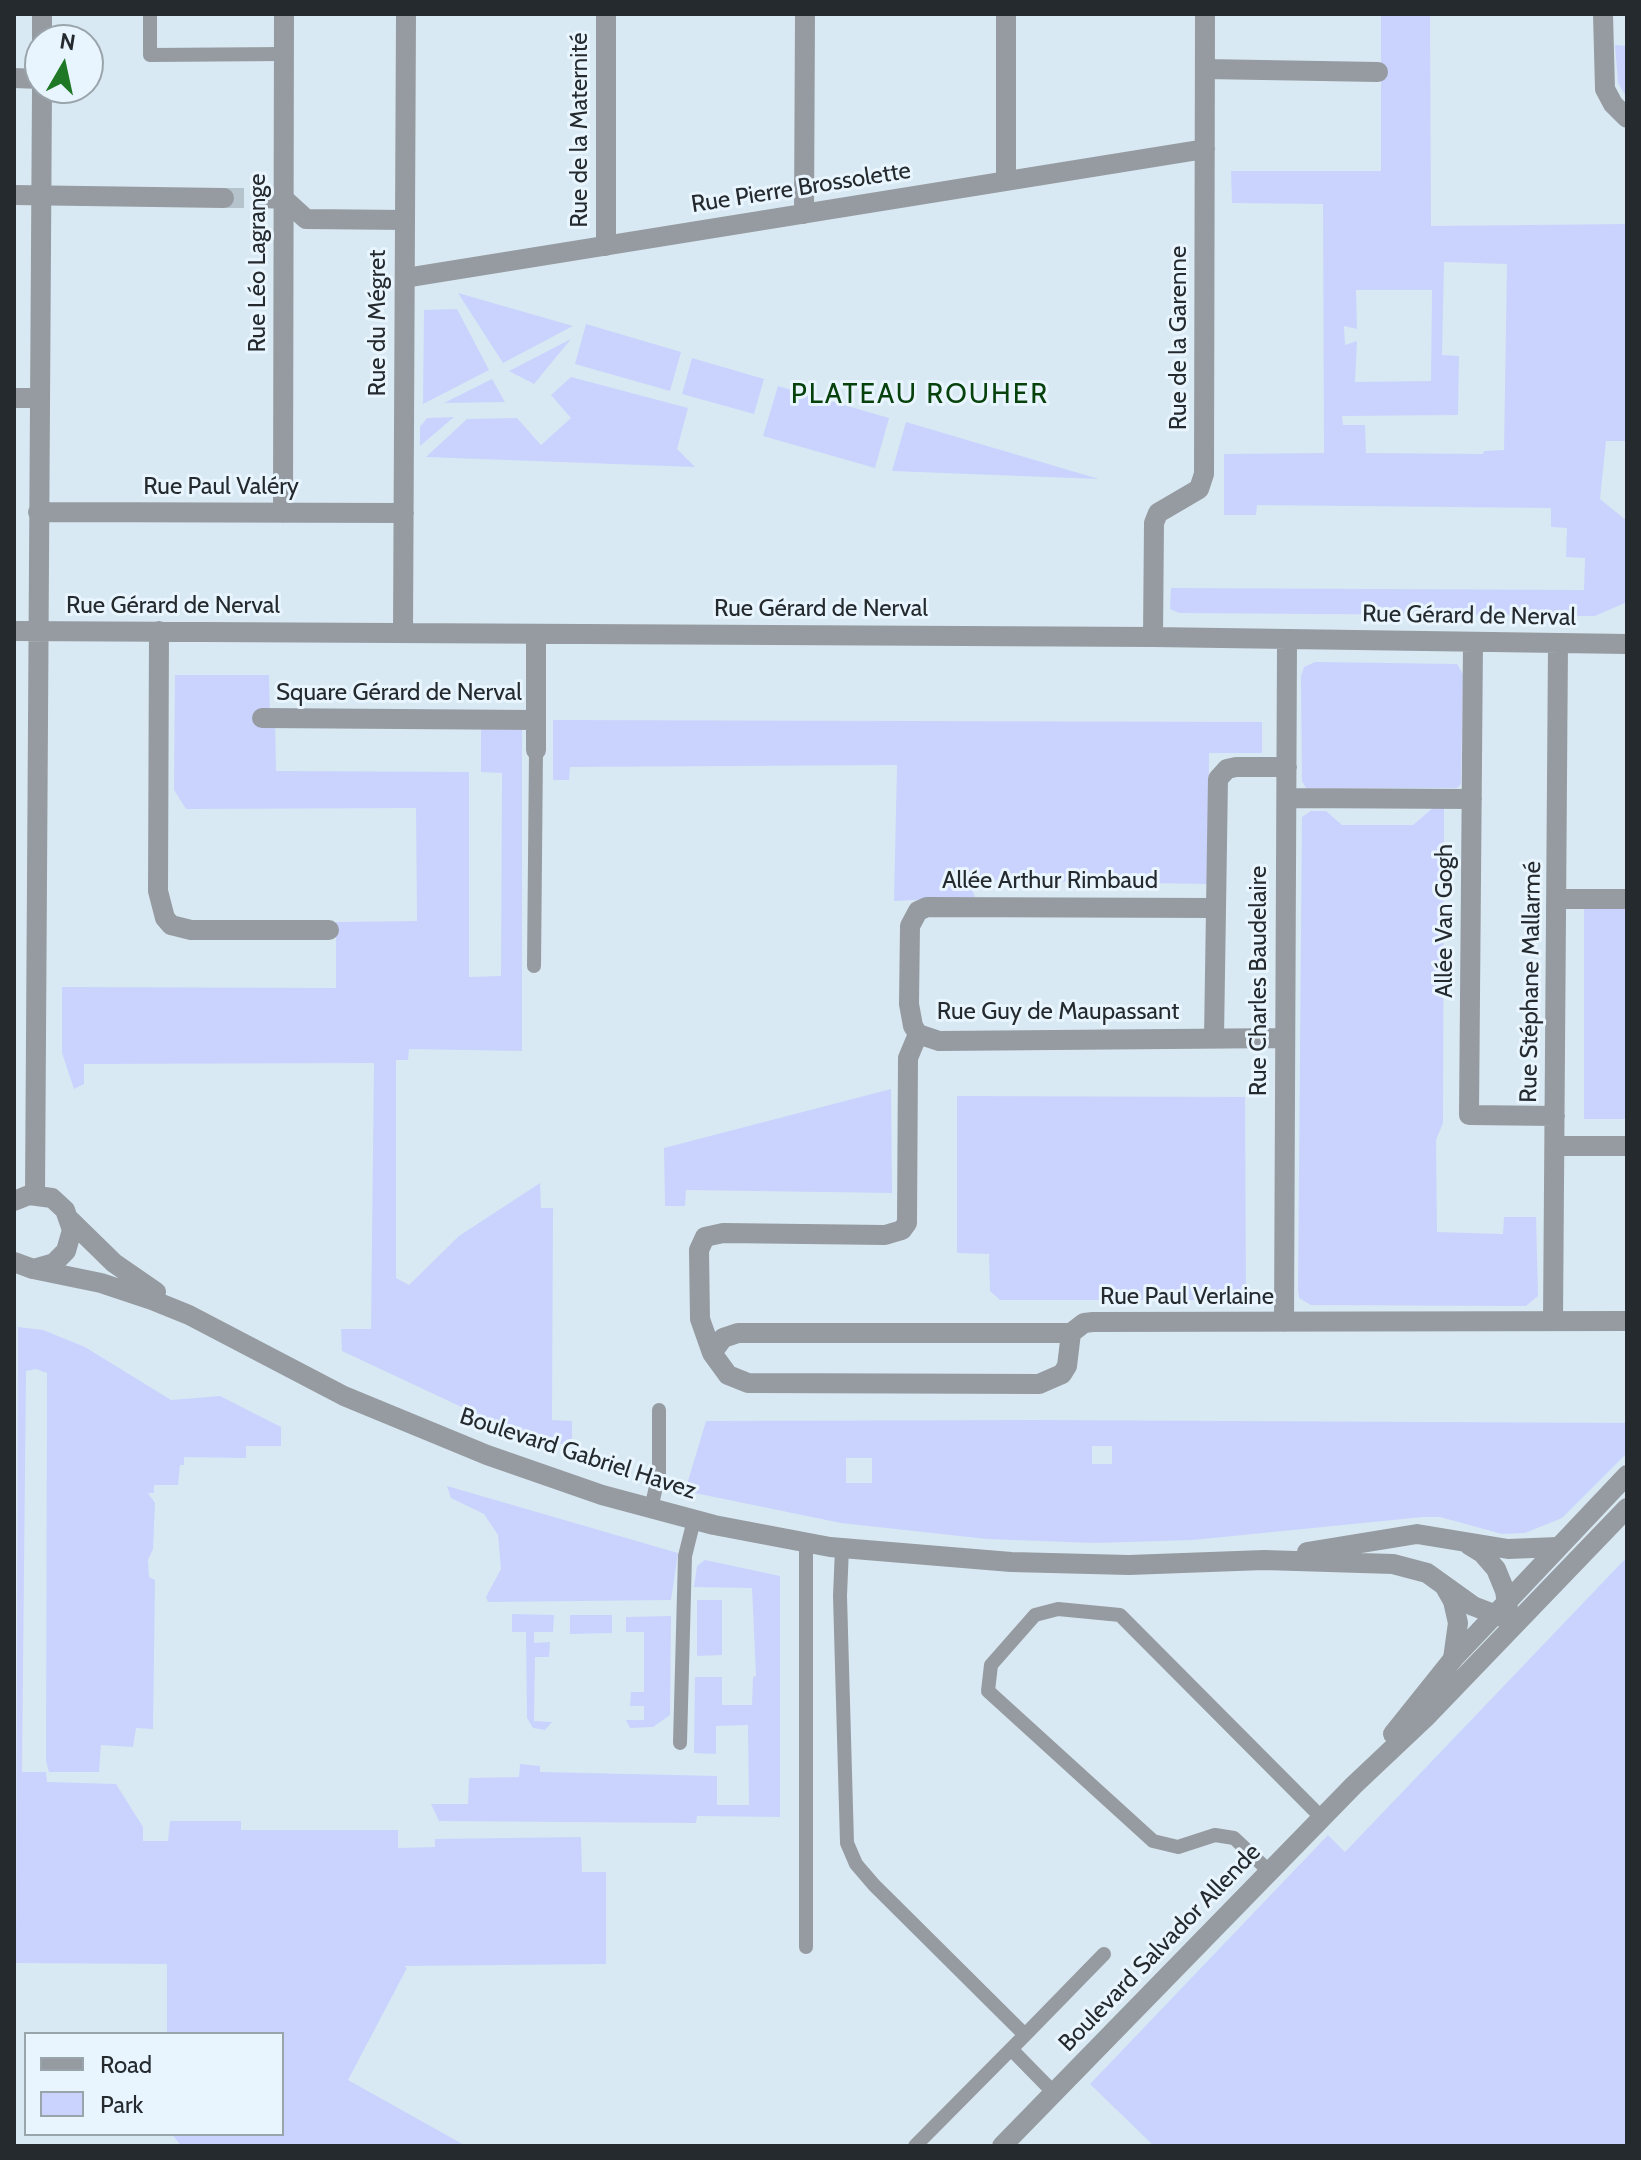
<!DOCTYPE html>
<meta charset="utf-8">
<style>
body{margin:0}
#map{position:relative;width:1641px;height:2160px;overflow:hidden;background:#d9e9f3;font-family:Cabin,sans-serif}
canvas{display:block}
.frame{position:absolute;inset:0;border:16px solid #242a2e;pointer-events:none}
.legend{position:absolute;left:24px;top:2032px;width:260px;height:104px;box-sizing:border-box;background:#e9f5fe;border:2px solid #9aa4ab;margin:0;padding:10px 14px;list-style:none;font-size:24px;color:#242a2e}
.legend li{display:flex;align-items:center;gap:16px;height:40px}
.legend b{width:40px;border:2px solid #9aa4ab}
.north{position:absolute;left:24px;top:24px;width:80px;height:80px;box-sizing:border-box;background:#e9f5fe;border:2px solid #9aa4ab;border-radius:50%;rotate:9deg;font-size:22px;font-weight:700;line-height:32px;text-align:center;color:#242a2e}
.north::after{content:'';display:block;margin:auto;width:28px;height:36px;background:#1f7826;clip-path:polygon(50% 0,100% 100%,50% 72%,0 100%)}
</style>
<div id="map">
<canvas width="1641" height="2160"></canvas>
<div class="frame"></div>
<ul class="legend">
<li><b style="height:10px;background:#969ba1"></b>Road</li>
<li><b style="height:22px;background:#c9d3fd"></b>Park</li>
</ul>
<div class="north">N</div>
</div>
<script>
const context = document.querySelector('canvas').getContext('2d');
context.lineJoin = 'round';
function fillPath(path, color) {
  context.fillStyle = color;
  context.fill(path, 'evenodd');
}
function shape(rows) {
  const path = new Path2D();
  for (const r of rows) {
    path.moveTo(r[0], r[1]);
    for (let i = 2; i < r.length; i += 2) path.lineTo(r[i], r[i + 1]);
  }
  return path;
}
function trace(path, color, width, dash) {
  context.strokeStyle = color;
  context.lineWidth = width;
  context.lineCap = dash ? 'butt' : 'round';
  context.setLineDash(dash || []);
  context.stroke(path);
}
function write(font, color, halo, rows, align = 'center') {
  context.font = font + ' Cabin,sans-serif';
  context.lineWidth = 6;
  context.setLineDash([]);
  context.textBaseline = 'middle';
  context.strokeStyle = halo;
  context.fillStyle = color;
  for (const [text, x, y, turn = 0] of rows) {
    context.save();
    context.translate(x, y);
    context.rotate((+turn || 0) * Math.PI / 180);
    context.textAlign = isNaN(turn) ? turn : align;
    if (halo) context.strokeText(text, 0, 0);
    context.fillText(text, 0, 0);
    context.restore();
  }
}
fillPath(shape([
 [1381,14,1430,14,1431,226,1627,224,1627,441,1606,441,1600,499,1627,521,1627,602,1595,616,1179,613,1170,609,1171,588,1584,590,1585,558,1566,557,1567,528,1551,527,1551,508,1257,505,1256,515,1224,515,1224,454,1324,453,1323,204,1232,203,1231,171,1381,171],
 [1444,262,1507,264,1504,450,1484,451,1483,454,1366,453,1365,425,1343,425,1342,416,1458,415,1459,356,1442,355],
 [1356,290,1432,290,1431,381,1355,382,1357,341,1345,345,1344,326,1357,329],
 [1615,45,1627,46,1627,98,1618,83],
 [458,293,573,326,503,363],
 [457,309,489,370,423,404,424,310],
 [586,324,681,352,670,391,575,364],
 [571,339,534,384,509,371],
 [692,358,764,379,754,414,682,394],
 [571,377,688,408,677,449,695,467,426,457,467,419,517,418,541,445,571,418,551,395],
 [492,379,505,402,444,403],
 [778,386,889,418,875,468,763,436],
 [454,417,420,446,420,427,427,418],
 [906,422,1099,479,892,471],
 [1315,662,1457,664,1463,674,1461,784,1457,788,1306,788,1302,781,1301,676,1304,667],
 [175,675,269,675,270,717,275,718,276,771,469,772,469,977,501,976,502,773,481,772,481,729,522,729,522,1051,409,1049,408,1060,396,1060,396,1278,409,1285,459,1236,540,1183,541,1208,553,1208,552,1420,572,1421,572,1448,470,1411,342,1351,341,1329,371,1329,374,1063,84,1064,84,1084,74,1089,62,1053,62,987,336,988,336,922,417,921,416,808,186,809,174,790],
 [553,720,1262,722,1262,753,1209,753,1208,884,968,880,975,897,894,901,897,765,570,767,569,780,553,780],
 [1434,807,1444,807,1443,1123,1436,1140,1437,1232,1503,1234,1504,1217,1536,1217,1538,1296,1526,1306,1311,1305,1299,1298,1298,1289,1302,817,1311,811,1326,811,1342,825,1413,825],
 [1584,908,1627,908,1627,1119,1584,1119],
 [891,1089,892,1193,686,1190,685,1206,665,1206,664,1148],
 [957,1096,1245,1097,1246,1300,1000,1300,990,1291,989,1254,957,1253],
 [18,1327,43,1330,85,1347,171,1400,220,1396,281,1427,281,1446,246,1446,246,1458,184,1457,184,1465,180,1465,178,1485,154,1485,154,1493,148,1493,155,1503,153,1549,148,1560,149,1577,155,1580,153,1729,136,1728,133,1747,101,1745,99,1772,49,1772,46,1761,47,1373,36,1369,26,1371,22,1772,46,1772,47,1782,116,1784,143,1827,143,1841,168,1841,170,1821,241,1821,241,1830,398,1830,398,1848,435,1847,435,1839,581,1837,582,1872,606,1872,606,1964,404,1966,407,1968,348,2080,466,2146,181,2146,172,2134,282,2134,282,2034,167,2034,167,1964,16,1963],
 [1036,1420,1627,1423,1627,1453,1562,1518,1525,1533,1502,1534,1440,1517,1423,1517,1193,1540,1095,1543,987,1539,841,1523,685,1491,706,1421],
 [1112,1446,1112,1464,1092,1464,1092,1446],
 [846,1458,872,1458,872,1483,846,1483],
 [447,1486,678,1553,671,1600,488,1602,486,1597,501,1569,498,1535,484,1514,451,1498],
 [1627,1557,1627,2146,1154,2146,1090,2084,1328,1835,1345,1852],
 [705,1560,780,1576,780,1817,697,1816,696,1823,439,1821,431,1804,468,1804,469,1778,519,1777,520,1764,540,1766,540,1772,717,1776,717,1805,749,1805,748,1725,716,1726,716,1754,694,1753,695,1677,722,1677,722,1705,752,1705,753,1677,756,1676,752,1588,694,1587,697,1566],
 [697,1600,722,1600,722,1655,697,1656],
 [512,1614,554,1615,553,1632,534,1632,534,1643,550,1642,549,1657,535,1657,534,1721,552,1722,545,1730,533,1728,527,1718,526,1632,512,1632],
 [570,1615,612,1615,612,1633,570,1634],
 [671,1616,670,1715,653,1727,630,1728,626,1720,644,1720,644,1706,630,1706,631,1692,644,1692,644,1632,626,1632,626,1617]
]), '#c9d3fd');
trace(shape([
 [224,198,263,198]
]), '#b5c3cc', 20, [20, 10]);
trace(shape([
 [150,14,150,55,284,54],
 [534,966,536,750],
 [651,1509,659,1473,659,1410],
 [806,1543,806,1947],
 [842,1548,840,1596,847,1843,856,1864,874,1885,1025,2035,915,2146],
 [680,1743,685,1556,694,1520],
 [1270,1872,1234,1838,1215,1835,1178,1847,1153,1841,988,1691,991,1665,1035,1615,1058,1609,1120,1615,1322,1818],
 [1025,2035,1104,1954],
 [1011,2049,1055,2094]
]), '#969ba1', 14);
trace(shape([
 [14,195,224,198],
 [263,198,284,199,306,219,405,220]
]), '#969ba1', 20);
trace(shape([
 [1603,14,1605,89,1613,104,1627,118],
 [42,40,42,14],
 [1205,69,1378,72],
 [14,78,40,79],
 [1006,181,1006,14],
 [804,214,805,14],
 [606,246,606,14],
 [405,278,1205,149],
 [14,398,39,398],
 [38,512,404,513],
 [283,513,284,14],
 [14,631,1153,637,1627,644],
 [159,631,158,891,165,918,171,925,191,930,329,930],
 [403,633,406,14],
 [1153,637,1154,523,1158,513,1199,489,1204,474,1205,14],
 [1473,642,1469,1115,1555,1116],
 [262,718,536,720],
 [536,750,536,634],
 [1287,798,1472,799],
 [1558,899,1627,899],
 [918,1034,908,1058,907,1223,902,1230,885,1235,723,1233,705,1237,699,1250,700,1319,712,1353,728,1375,748,1383,1039,1384,1062,1374,1067,1366,1071,1333],
 [918,1034,913,1026,909,1004,910,926,918,911,927,907,1214,908],
 [918,1034,939,1041,1285,1038],
 [1214,1038,1218,779,1227,769,1236,767,1287,767],
 [1555,1146,1627,1146],
 [35,1195,42,88],
 [14,1201,29,1195,52,1198,65,1210,72,1230,66,1251,54,1263,33,1269,14,1262],
 [70,1220,114,1263,156,1292],
 [33,1269,101,1283,152,1300,189,1315,344,1396,487,1455,602,1495,714,1525,830,1547,1011,1562,1129,1565,1264,1560,1393,1564,1427,1573,1473,1606,1507,1619],
 [1553,1321,1558,643],
 [1284,1322,1287,641],
 [712,1353,723,1338,738,1333,1071,1333,1084,1323,1093,1322,1627,1321],
 [1469,1545,1482,1553,1496,1569,1505,1591,1509,1615],
 [1307,1552,1417,1534,1508,1549,1558,1547],
 [1445,1587,1453,1601,1458,1623,1453,1659]
]), '#969ba1', 20);
trace(shape([
 [1393,1734,1453,1659,1627,1475],
 [1002,2146,1354,1785,1425,1718,1627,1508]
]), '#969ba1', 20);
write('24px', '#242a2e', '#e9f5fe', [
 ["Rue de la Maternité",580,130,-90],
 ["Rue Pierre Brossolette",801,188,-9],
 ["Rue Léo Lagrange",258,263,-90],
 ["Rue du Mégret",378,323,-90],
 ["Rue de la Garenne",1179,338,-90],
 ["Rue Paul Valéry",221,487],
 ["Rue Gérard de Nerval",173,606],
 ["Rue Gérard de Nerval",821,609],
 ["Rue Gérard de Nerval",1469,616,1],
 ["Square Gérard de Nerval",399,693],
 ["Allée Arthur Rimbaud",1050,881],
 ["Allée Van Gogh",1445,921,-90],
 ["Rue Charles Baudelaire",1259,981,-90],
 ["Rue Stéphane Mallarmé",1531,982,-89],
 ["Rue Guy de Maupassant",1058,1012],
 ["Rue Paul Verlaine",1187,1297],
 ["Boulevard Gabriel Havez",578,1454,18],
 ["Boulevard Salvador Allende",1160,1948,-46]
]);
context.letterSpacing = '2px';
write('28px', '#07420d', '#e9f5fe', [
 ["PLATEAU ROUHER",920,395]
]);
context.letterSpacing = '0px';
</script>
